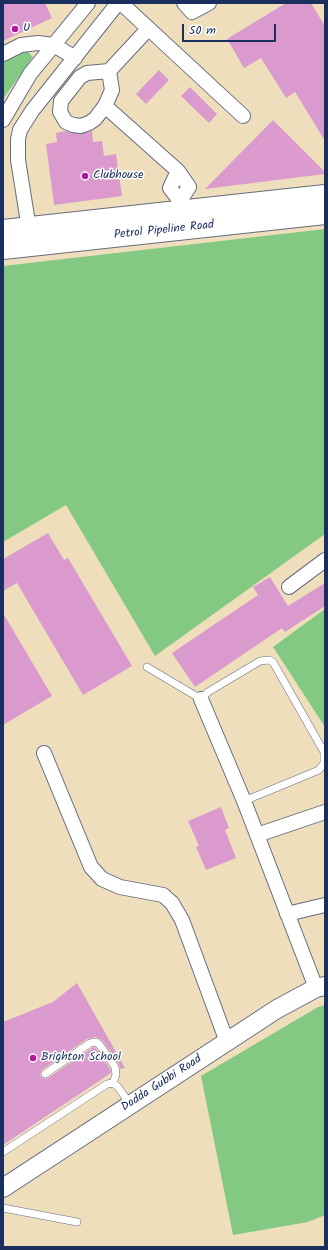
<!DOCTYPE html>
<style>
body{margin:0}
#map{position:relative;width:328px;height:1250px;overflow:hidden;background:#eedebc;font-family:Kalam,sans-serif}
canvas{display:block}
.frame{position:absolute;inset:0;border:4px solid #1b2f5e;pointer-events:none}
.scale{position:absolute;left:182px;top:24px;width:94px;height:18px;box-sizing:border-box;border:2px solid #1b2f5e;border-top:0;padding-left:5px;font-size:12px;line-height:14px;white-space:nowrap;color:#1b2f5e;-webkit-text-stroke:3px #fff;paint-order:stroke}
</style>
<div id="map">
<canvas width="328" height="1250"></canvas>
<div class="frame"></div>
<div class="scale">50 m</div>
</div>
<script>
const context = document.querySelector('canvas').getContext('2d');
context.lineJoin = 'round';
function fillPath(path, color) {
  context.fillStyle = color;
  context.fill(path, 'evenodd');
}
function shape(rows) {
  const path = new Path2D();
  for (const r of rows) {
    path.moveTo(r[0], r[1]);
    for (let i = 2; i < r.length; i += 2) path.lineTo(r[i], r[i + 1]);
  }
  return path;
}
function trace(path, color, width, dash) {
  context.strokeStyle = color;
  context.lineWidth = width;
  context.lineCap = dash ? 'butt' : 'round';
  context.setLineDash(dash || []);
  context.stroke(path);
}
function write(font, color, halo, rows, align = 'center') {
  context.font = font + ' Kalam,sans-serif';
  context.lineWidth = 3;
  context.setLineDash([]);
  context.textBaseline = 'middle';
  context.strokeStyle = halo;
  context.fillStyle = color;
  for (const [text, x, y, turn = 0] of rows) {
    context.save();
    context.translate(x, y);
    context.rotate((+turn || 0) * Math.PI / 180);
    context.textAlign = isNaN(turn) ? turn : align;
    if (halo) context.strokeText(text, 0, 0);
    context.fillText(text, 0, 0);
    context.restore();
  }
}
fillPath(shape([
 [24,48,33,57,3,99,3,58],
 [325,229,325,534,155,656,66,505,3,542,3,266],
 [325,609,325,727,273,647],
 [325,1005,325,1215,308,1222,233,1235,201,1076,318,1007]
]), '#84c983');
fillPath(shape([
 [3,3,45,3,52,18,3,41],
 [286,3,311,3,325,26,325,141,295,92,286,98,261,58,244,68,227,39],
 [159,70,169,80,146,104,136,94],
 [190,87,217,114,209,123,181,96],
 [273,120,325,172,325,174,205,189],
 [66,131,80,134,92,131,93,142,102,141,104,156,116,154,122,196,54,205,46,144,57,142,56,133],
 [48,533,64,560,68,558,132,666,83,695,17,583,3,591,3,559],
 [270,577,288,606,325,583,325,606,285,632,282,628,195,687,172,653,258,595,253,587],
 [3,613,52,696,3,725],
 [221,807,229,828,225,830,236,858,206,870,196,847,199,846,188,821],
 [77,983,125,1068,120,1069,119,1064,102,1040,96,1037,87,1039,42,1070,40,1074,41,1077,45,1079,48,1078,92,1048,95,1047,110,1069,111,1073,3,1145,3,1022,53,1002]
]), '#db9ace');
const service = shape([
 [147,667,201,699,208,692,260,661,269,660,273,662,324,752,324,763,319,770,244,801],
 [45,1074,90,1043,96,1042,99,1044,115,1067,116,1075,113,1083],
 [3,1152,107,1084,113,1083,118,1087,130,1104],
 [3,1208,77,1222]
]);
const minor = shape([
 [121,3,243,116],
 [184,3,192,12,209,3],
 [3,54,21,45,38,43,54,45,75,58],
 [109,71,112,90,105,106,95,119,89,123,81,126,73,125,66,122,60,112,61,101,80,77,87,73,109,71,148,29],
 [105,106,178,171,189,187,180,201],
 [3,120,30,74,88,3],
 [178,171,170,188,180,201,180,209],
 [30,235,18,160,18,139,20,130,32,111,118,3],
 [289,587,325,560],
 [201,699,244,801,316,988],
 [44,753,91,867,102,879,120,887,163,895,172,903,182,920,227,1042],
 [257,835,325,812],
 [287,914,325,905]
]);
const tertiary = shape([
 [3,1188,277,1009,316,988,325,986]
]);
const secondary = shape([
 [3,230,325,195],
 [3,249,325,214]
]);
trace(service, '#656c7f', 8);
trace(minor, '#656c7f', 16);
trace(tertiary, '#656c7f', 20);
trace(secondary, '#656c7f', 22);
trace(service, '#fff', 7);
trace(minor, '#fff', 14);
trace(tertiary, '#fff', 18);
trace(secondary, '#fff', 20);
for (const [x, y, r, color] of [
 [15,29,4,"#b5179e"],
 [85,176,4,"#b5179e"],
 [33,1058,4,"#b5179e"]
]) {
  const dot = new Path2D();
  dot.arc(x, y, r, 0, 2 * Math.PI);
  context.fillStyle = color;
  context.fill(dot);
  trace(dot, '#fff', 1.5);
}
write('12px', '#1b2f5e', '#fff', [
 ["U",23,29],
 ["Clubhouse",93,176],
 ["Brighton School",41,1058]
], 'left');
write('12px', '#1b2f5e', '#fff', [
 ["Petrol Pipeline Road",164,231,-6],
 ["Dodda Gubbi Road",162,1084,-33]
]);
</script>
